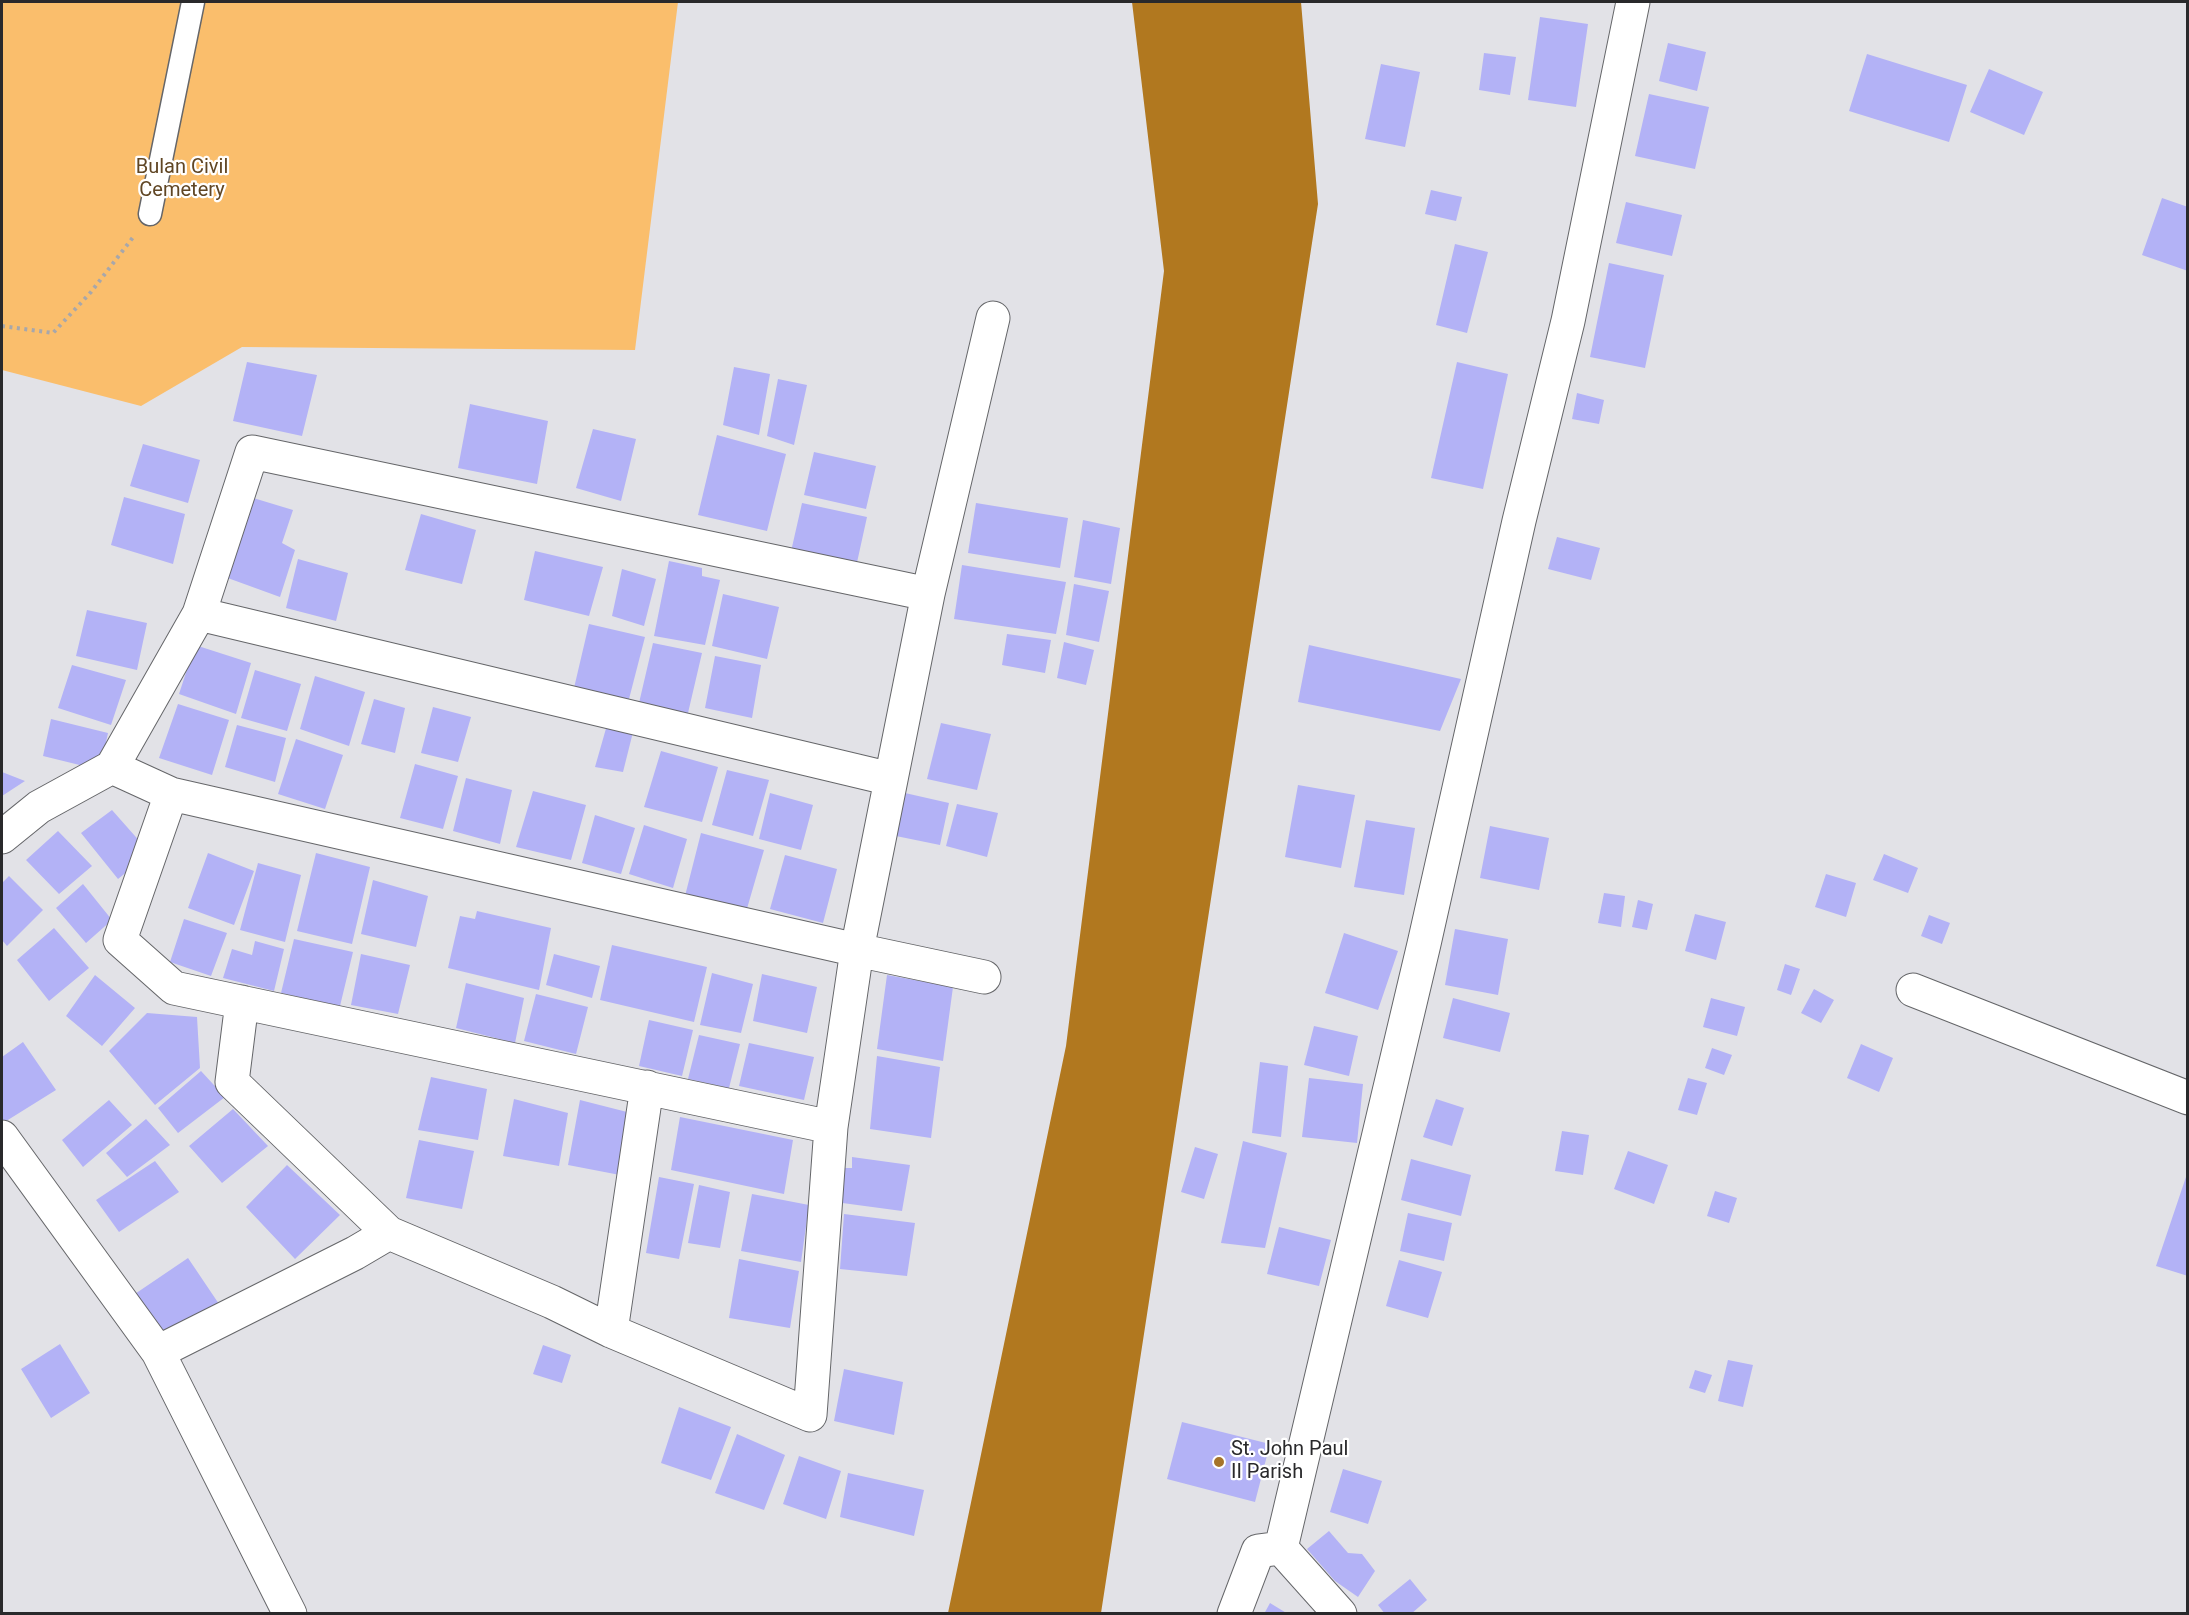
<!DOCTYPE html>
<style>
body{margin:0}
#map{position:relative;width:2189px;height:1615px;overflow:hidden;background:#e2e2e7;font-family:Roboto,sans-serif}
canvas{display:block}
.frame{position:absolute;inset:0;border:3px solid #29292b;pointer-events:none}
</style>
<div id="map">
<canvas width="2189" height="1615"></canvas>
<div class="frame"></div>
</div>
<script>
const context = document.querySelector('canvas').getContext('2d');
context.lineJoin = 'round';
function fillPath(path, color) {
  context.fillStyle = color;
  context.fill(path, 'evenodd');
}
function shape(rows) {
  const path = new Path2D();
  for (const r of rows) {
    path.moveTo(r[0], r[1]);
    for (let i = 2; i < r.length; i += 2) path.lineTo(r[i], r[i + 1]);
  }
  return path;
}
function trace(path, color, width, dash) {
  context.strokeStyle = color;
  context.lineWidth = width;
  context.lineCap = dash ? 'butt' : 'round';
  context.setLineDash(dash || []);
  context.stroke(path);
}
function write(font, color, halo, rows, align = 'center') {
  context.font = font + ' Roboto,sans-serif';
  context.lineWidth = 4.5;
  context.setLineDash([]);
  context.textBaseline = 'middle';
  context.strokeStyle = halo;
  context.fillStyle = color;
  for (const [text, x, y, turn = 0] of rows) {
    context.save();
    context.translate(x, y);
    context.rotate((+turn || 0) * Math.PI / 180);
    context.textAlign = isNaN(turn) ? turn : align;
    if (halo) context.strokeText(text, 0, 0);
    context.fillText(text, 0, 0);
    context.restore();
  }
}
fillPath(shape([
 [2,2,678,2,635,350,242,347,141,406,2,370]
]), '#fabe6c');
fillPath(shape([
 [1132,2,1301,2,1318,204,1101,1613,948,1613,1066,1046,1164,271]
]), '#b1781f');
fillPath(shape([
 [1540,17,1588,24,1576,107,1528,100],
 [1668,43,1706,52,1697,91,1659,81],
 [1484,53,1516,57,1510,95,1479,90],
 [1867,54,1967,85,1949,142,1849,111],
 [1381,64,1420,72,1405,147,1365,139],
 [1989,69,2043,92,2024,135,1970,112],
 [1649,94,1709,107,1695,169,1635,156],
 [1431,190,1462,197,1456,221,1425,214],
 [2162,198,2188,207,2188,271,2142,255],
 [1626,202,1682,215,1672,256,1616,243],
 [1455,244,1488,252,1467,333,1436,325],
 [1609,263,1664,275,1645,368,1590,357],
 [247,362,317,375,302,436,233,421],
 [1457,362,1508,374,1483,489,1431,478],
 [734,367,770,374,759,435,723,425],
 [778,379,807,385,794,445,767,436],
 [1577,393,1604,400,1599,424,1572,419],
 [470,404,548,421,537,484,458,468],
 [593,429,636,439,621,501,576,488],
 [717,435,786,454,767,531,698,515],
 [143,444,200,460,188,503,130,486],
 [814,452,876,466,866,509,804,495],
 [124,497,185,514,173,564,111,545],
 [250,497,293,510,282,543,295,550,280,597,225,577],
 [802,503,867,517,856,567,790,556],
 [976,503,1068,518,1060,568,968,553],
 [421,514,476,530,462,584,405,570],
 [1083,520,1120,528,1111,584,1074,577],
 [1557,537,1600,548,1591,580,1548,569],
 [535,551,603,567,589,616,524,600],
 [298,559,348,573,336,621,286,608],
 [669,561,702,568,702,576,720,580,705,645,654,636],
 [962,565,1066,582,1056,634,954,619],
 [622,569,656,579,644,626,612,616],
 [1074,584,1109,591,1099,642,1066,635],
 [723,594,779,607,767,659,712,646],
 [87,610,147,623,137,670,76,656],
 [589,624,645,637,629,699,574,688],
 [1007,634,1051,640,1045,673,1002,665],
 [1064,642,1094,650,1086,685,1057,678],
 [653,643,702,653,688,713,639,703],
 [195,645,251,663,236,714,179,694],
 [1309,645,1461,679,1440,731,1298,702],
 [715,656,761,665,752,718,705,708],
 [72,665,126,680,111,725,58,708],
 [255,670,301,684,287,731,241,718],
 [315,676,365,692,349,746,300,729],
 [374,699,405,708,395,753,361,744],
 [178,704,229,720,212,775,159,758],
 [433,707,471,717,458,762,421,753],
 [51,719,108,733,100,770,43,756],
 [941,723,991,734,977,790,927,779],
 [237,725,286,738,275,782,225,767],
 [607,725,633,732,623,772,595,767],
 [296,739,343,755,325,809,278,794],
 [661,751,718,767,702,822,644,807],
 [415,764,458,776,443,829,400,818],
 [727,770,769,780,753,836,712,825],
 [2,772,25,781,2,796],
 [466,778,512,790,500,844,453,831],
 [1298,785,1355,795,1341,868,1285,857],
 [533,791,586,805,571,860,516,847],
 [770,793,813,805,801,850,759,839],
 [905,793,949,803,940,845,896,836],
 [957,804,998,813,987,857,946,846],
 [112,810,150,853,118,879,81,833],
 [595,815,635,828,621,874,582,863],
 [1366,820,1415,828,1404,895,1354,887],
 [644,825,687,839,673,888,629,874],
 [1490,826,1549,838,1539,890,1480,878],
 [58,831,92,866,59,894,26,860],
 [701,833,764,850,746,912,685,896],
 [208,853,254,871,234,925,188,908],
 [316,853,370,867,352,944,297,931],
 [1884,854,1918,868,1908,893,1873,880],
 [785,855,837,869,823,923,770,909],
 [258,863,301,875,285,942,240,930],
 [1826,874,1856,883,1846,917,1815,907],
 [9,876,43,910,7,946,2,940,2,883],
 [373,880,428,896,416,947,361,934],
 [83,884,112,920,86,943,56,908],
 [1604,893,1625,896,1621,927,1598,923],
 [1638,900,1653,904,1647,930,1632,927],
 [477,911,551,928,539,990,448,968,460,916,475,919],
 [1695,914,1726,922,1716,960,1685,951],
 [1929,915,1950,923,1942,944,1921,936],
 [184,919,227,933,211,976,170,962],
 [54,928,89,968,49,1001,17,960],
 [1455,929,1508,939,1498,995,1445,985],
 [1344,933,1398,951,1378,1010,1325,993],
 [294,939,353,952,340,1006,281,993],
 [255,941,284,949,274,991,223,978,232,949,252,955],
 [612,945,707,967,694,1022,600,1000],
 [361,954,410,965,398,1014,351,1005],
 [554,954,600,966,592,998,546,985],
 [1785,964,1800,969,1791,995,1777,990],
 [712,973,753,984,741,1033,700,1025],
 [762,974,817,987,807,1033,753,1021],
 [95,975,135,1008,102,1046,66,1016],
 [887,975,953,987,943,1061,877,1049],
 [466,983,524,998,515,1043,456,1028],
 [1814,989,1834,1000,1821,1023,1801,1013],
 [536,994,588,1007,576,1054,524,1041],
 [1453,998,1510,1013,1500,1052,1443,1038],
 [1711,998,1745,1007,1737,1036,1703,1027],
 [147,1013,197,1017,200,1068,155,1105,109,1051],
 [649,1020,693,1030,682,1076,639,1066],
 [1314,1026,1358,1036,1349,1076,1304,1065],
 [699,1035,740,1044,729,1088,688,1079],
 [23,1042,56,1090,3,1123,2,1121,2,1057],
 [749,1043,814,1057,804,1100,739,1086],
 [1861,1044,1893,1058,1879,1092,1847,1078],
 [1712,1048,1732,1055,1724,1075,1705,1068],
 [877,1056,940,1067,931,1138,870,1129],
 [1260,1062,1288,1066,1281,1137,1252,1133],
 [201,1071,225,1097,178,1133,158,1108],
 [431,1077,487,1089,478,1140,418,1130],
 [1309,1078,1363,1084,1357,1143,1302,1137],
 [1688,1078,1707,1083,1697,1115,1678,1110],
 [514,1099,568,1113,559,1166,503,1156],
 [1436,1099,1464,1108,1452,1146,1423,1137],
 [109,1100,132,1125,83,1167,62,1140],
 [580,1100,631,1113,620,1175,568,1165],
 [233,1109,268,1146,222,1183,189,1146],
 [680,1117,793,1140,784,1194,671,1170],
 [146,1119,170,1145,127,1177,106,1153],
 [1562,1131,1589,1135,1583,1175,1555,1171],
 [419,1140,474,1151,462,1209,406,1198],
 [1243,1141,1287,1153,1265,1248,1221,1243],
 [1195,1147,1218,1154,1204,1199,1181,1192],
 [1628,1151,1668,1165,1654,1204,1614,1189],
 [852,1157,910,1165,902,1211,835,1202,842,1168,852,1168],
 [1411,1159,1471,1175,1461,1216,1401,1200],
 [155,1161,179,1192,119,1232,96,1200],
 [287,1165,340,1215,295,1259,246,1207],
 [2188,1171,2188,1276,2156,1266],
 [659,1177,694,1184,679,1259,646,1253],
 [699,1185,730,1192,720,1248,688,1243],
 [1715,1191,1737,1198,1729,1223,1707,1216],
 [752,1194,809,1205,801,1262,741,1251],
 [1408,1213,1452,1223,1444,1261,1400,1251],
 [844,1214,915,1223,907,1276,840,1269],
 [1279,1227,1331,1240,1319,1286,1267,1274],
 [188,1258,219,1304,159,1345,126,1300],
 [739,1259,799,1271,790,1328,729,1318],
 [1399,1260,1442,1272,1428,1318,1386,1306],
 [60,1344,90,1393,51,1418,21,1369],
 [543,1345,571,1355,562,1383,533,1374],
 [1728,1360,1753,1365,1743,1407,1718,1401],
 [844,1369,903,1382,894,1435,834,1421],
 [1695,1370,1712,1375,1705,1393,1689,1388],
 [679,1407,731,1427,711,1480,661,1463],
 [1182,1422,1270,1444,1255,1502,1167,1479],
 [737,1434,785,1455,764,1510,715,1493],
 [799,1456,841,1471,826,1519,783,1504],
 [1343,1469,1382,1481,1368,1524,1330,1512],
 [848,1473,924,1490,914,1536,840,1517],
 [1329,1531,1348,1553,1362,1554,1375,1571,1358,1597,1335,1581,1307,1549],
 [1410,1579,1427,1600,1411,1614,1385,1614,1378,1605],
 [1270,1603,1288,1614,1264,1614]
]), '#b3b2f6');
const lane = shape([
 [150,214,193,2]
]);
const street = shape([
 [199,614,891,779],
 [112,767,199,614,252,452,928,594],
 [171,794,120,940,174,988,831,1127],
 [2,837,39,807,112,767,171,794,857,950,831,1127,810,1415,611,1331,552,1302,389,1233,355,1253,158,1352],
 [984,977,857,950,928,594,993,318],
 [1913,990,2188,1098],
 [242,1002,232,1082,389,1233],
 [2,1137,158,1352,290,1614],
 [611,1331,647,1087],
 [1234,1614,1258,1551,1281,1548],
 [1340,1614,1281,1548,1424,944,1519,521,1568,321,1633,2]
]);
trace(lane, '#656669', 25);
trace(street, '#656669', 35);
trace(shape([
 [2,326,53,333,91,292,134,236]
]), '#a7a7ab', 4, [3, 4.5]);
trace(lane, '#fff', 22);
trace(street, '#fff', 33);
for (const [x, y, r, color] of [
 [1219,1462,6,"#a6742a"]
]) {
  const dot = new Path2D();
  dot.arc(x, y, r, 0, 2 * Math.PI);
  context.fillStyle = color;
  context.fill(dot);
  trace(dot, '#fff', 2);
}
write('20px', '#604624', '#fff', [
 ["Bulan Civil",182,168],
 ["Cemetery",182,191]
]);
write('20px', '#29292b', '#fff', [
 ["St. John Paul",1231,1450],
 ["II Parish",1231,1473]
], 'left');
</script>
